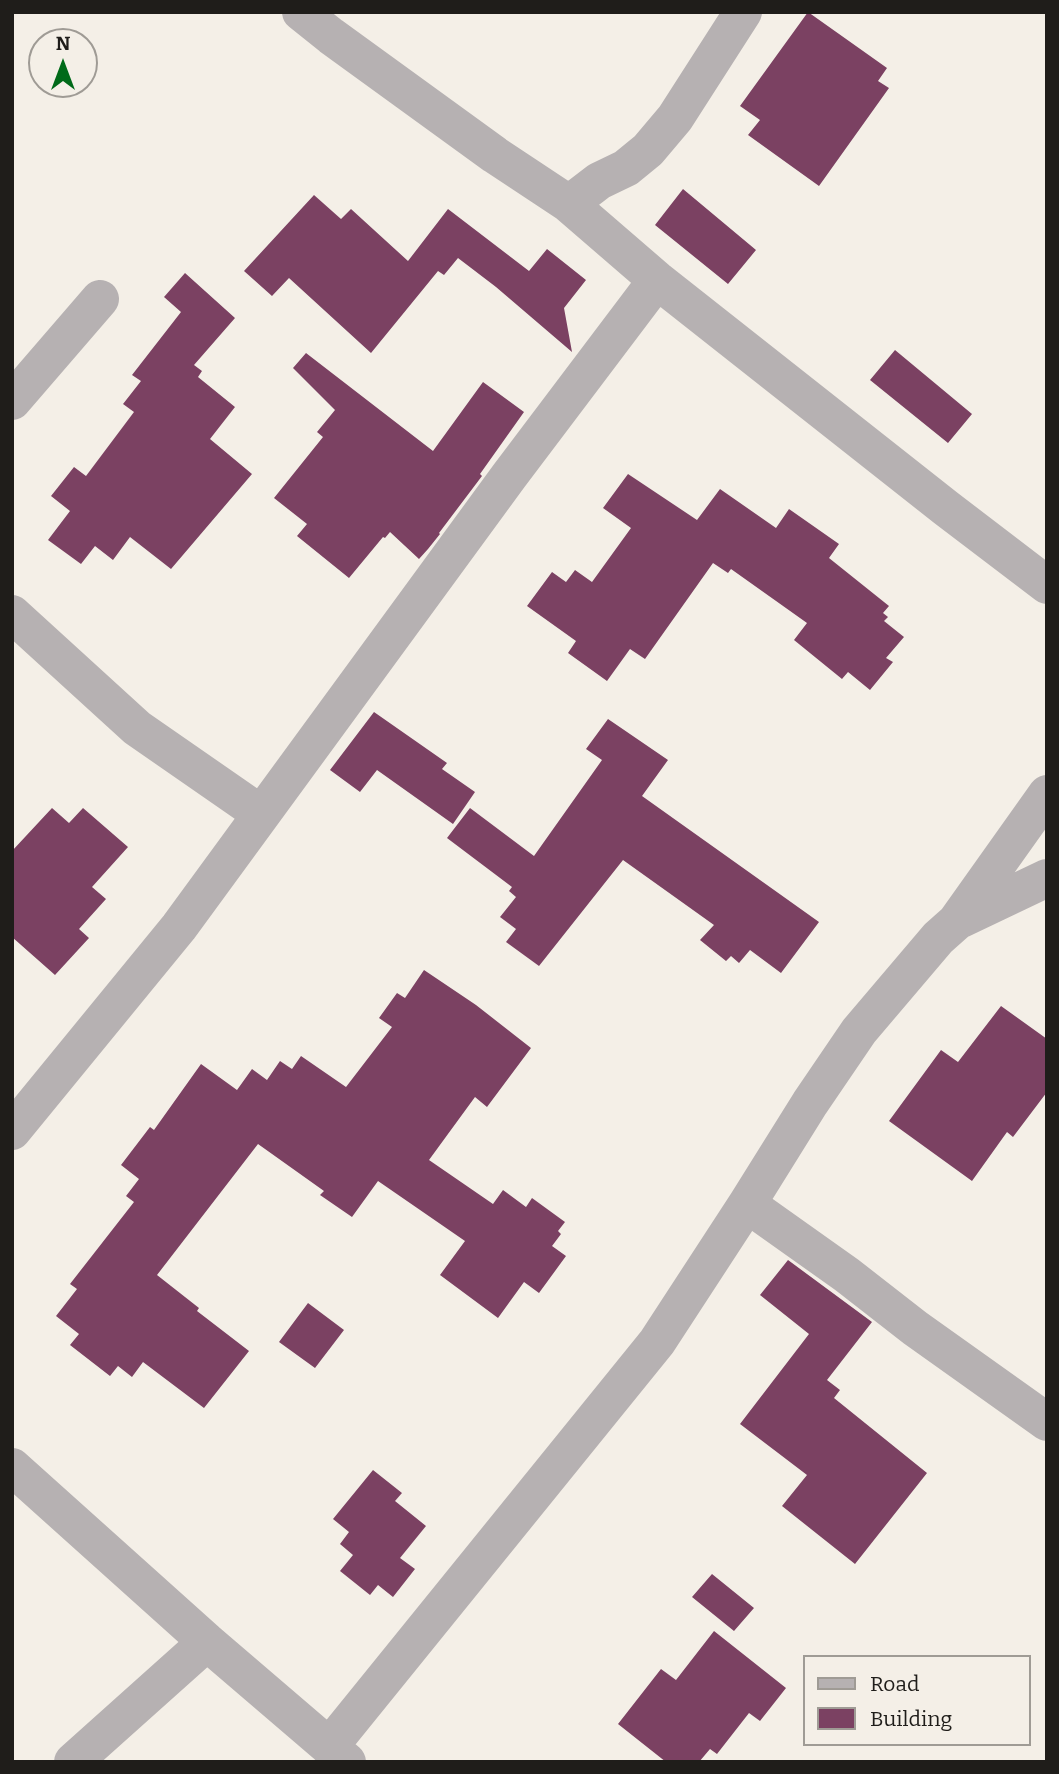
<!DOCTYPE html>
<style>
body{margin:0}
#map{position:relative;width:1059px;height:1774px;overflow:hidden;background:#f4efe7;font-family:Bitter,serif}
canvas{display:block}
.frame{position:absolute;inset:0;border:14px solid #1f1d1a;pointer-events:none}
.legend{position:absolute;left:803px;top:1655px;width:228px;height:91px;box-sizing:border-box;background:#f4efe7;border:2px solid #9f9b95;margin:0;padding:9px 12px;list-style:none;font-size:21px;color:#1f1d1a}
.legend li{display:flex;align-items:center;gap:14px;height:35px}
.legend b{width:35px;border:2px solid #9f9b95}
.north{position:absolute;left:28px;top:28px;width:70px;height:70px;box-sizing:border-box;background:#f4efe7;border:2px solid #9f9b95;border-radius:50%;rotate:0deg;font-size:19px;font-weight:700;line-height:28px;text-align:center;color:#1f1d1a}
.north::after{content:'';display:block;margin:auto;width:24px;height:32px;background:#006a19;clip-path:polygon(50% 0,100% 100%,50% 72%,0 100%)}
</style>
<div id="map">
<canvas width="1059" height="1774"></canvas>
<div class="frame"></div>
<ul class="legend">
<li><b style="height:9px;background:#b6b1b2"></b>Road</li>
<li><b style="height:19px;background:#7b4162"></b>Building</li>
</ul>
<div class="north">N</div>
</div>
<script>
const context = document.querySelector('canvas').getContext('2d');
context.lineJoin = 'round';
function fillPath(path, color) {
  context.fillStyle = color;
  context.fill(path, 'evenodd');
}
function shape(rows) {
  const path = new Path2D();
  for (const r of rows) {
    path.moveTo(r[0], r[1]);
    for (let i = 2; i < r.length; i += 2) path.lineTo(r[i], r[i + 1]);
  }
  return path;
}
function trace(path, color, width, dash) {
  context.strokeStyle = color;
  context.lineWidth = width;
  context.lineCap = dash ? 'butt' : 'round';
  context.setLineDash(dash || []);
  context.stroke(path);
}
fillPath(shape([
 [808,12,887,68,878,81,889,88,819,186,748,135,760,120,740,106],
 [683,189,756,250,728,284,655,225],
 [314,195,341,219,351,209,408,261,448,209,529,271,547,249,586,280,564,308,572,352,496,287,458,258,444,275,438,271,371,353,289,278,272,296,244,271],
 [185,273,235,318,194,365,202,371,198,377,235,407,210,439,252,474,171,569,130,537,113,560,95,546,81,564,48,540,70,511,51,496,74,467,86,476,134,412,123,404,141,381,132,375,181,312,164,297],
 [895,350,972,414,948,443,870,380],
 [306,353,433,451,483,382,524,412,480,474,482,476,439,533,440,534,428,549,419,559,390,532,385,538,383,537,349,578,297,536,307,524,274,498,323,437,317,432,335,410,293,368],
 [628,474,697,520,720,489,776,528,789,509,839,544,829,558,889,606,883,613,888,617,884,621,904,637,886,658,893,662,870,690,848,672,842,679,794,640,807,623,731,569,728,573,713,563,645,659,630,649,607,681,568,653,576,641,527,606,552,572,566,582,575,570,592,582,631,528,603,508],
 [374,712,447,763,442,769,475,792,453,824,377,770,360,792,330,770],
 [608,719,668,760,642,796,819,922,781,973,750,950,739,963,731,956,726,961,700,940,714,925,623,860,539,966,506,942,516,929,500,917,516,897,509,891,512,887,447,838,470,808,534,856,602,760,586,749],
 [52,808,69,823,83,808,128,847,92,887,106,899,79,929,89,938,55,975,12,937,12,851],
 [424,970,476,1005,531,1048,487,1107,475,1097,429,1160,493,1204,503,1190,526,1207,532,1198,565,1222,558,1231,561,1234,552,1246,566,1256,539,1293,524,1282,498,1318,440,1275,465,1241,378,1181,352,1217,320,1195,324,1191,258,1144,157,1275,199,1308,197,1311,249,1351,204,1408,143,1362,132,1377,118,1366,110,1376,70,1345,79,1334,56,1316,77,1289,70,1284,134,1202,126,1196,139,1179,121,1165,150,1127,154,1130,201,1064,237,1090,252,1069,267,1080,280,1061,292,1069,301,1056,346,1087,392,1027,379,1018,397,993,405,998],
 [1001,1006,1047,1039,1047,1092,1013,1137,1007,1132,972,1181,889,1121,941,1050,958,1062],
 [788,1260,872,1322,827,1380,840,1390,834,1398,927,1473,855,1564,782,1506,807,1475,740,1424,809,1334,760,1295],
 [308,1303,344,1330,315,1368,279,1342],
 [373,1470,402,1493,395,1501,426,1526,400,1558,415,1569,393,1597,378,1585,370,1595,340,1571,353,1555,340,1544,349,1532,333,1519],
 [712,1574,754,1608,734,1631,692,1597],
 [714,1631,786,1688,760,1721,749,1713,717,1754,710,1749,699,1762,666,1762,618,1724,661,1669,676,1680]
]), '#7b4162');
trace(shape([
 [301,12,331,36,495,155,569,204,657,280,946,508,1047,585],
 [569,204,599,181,626,168,648,150,675,118,743,12],
 [12,401,100,299],
 [12,614,137,728,261,814],
 [961,919,1047,878],
 [12,1131,179,927,509,476,657,280],
 [747,1204,847,1275,915,1328,1047,1422],
 [12,1467,207,1642,347,1762],
 [329,1747,657,1342,747,1204,810,1103,859,1031,938,938,956,922,1047,794],
 [73,1762,207,1642]
]), '#b6b1b2', 38);
</script>
